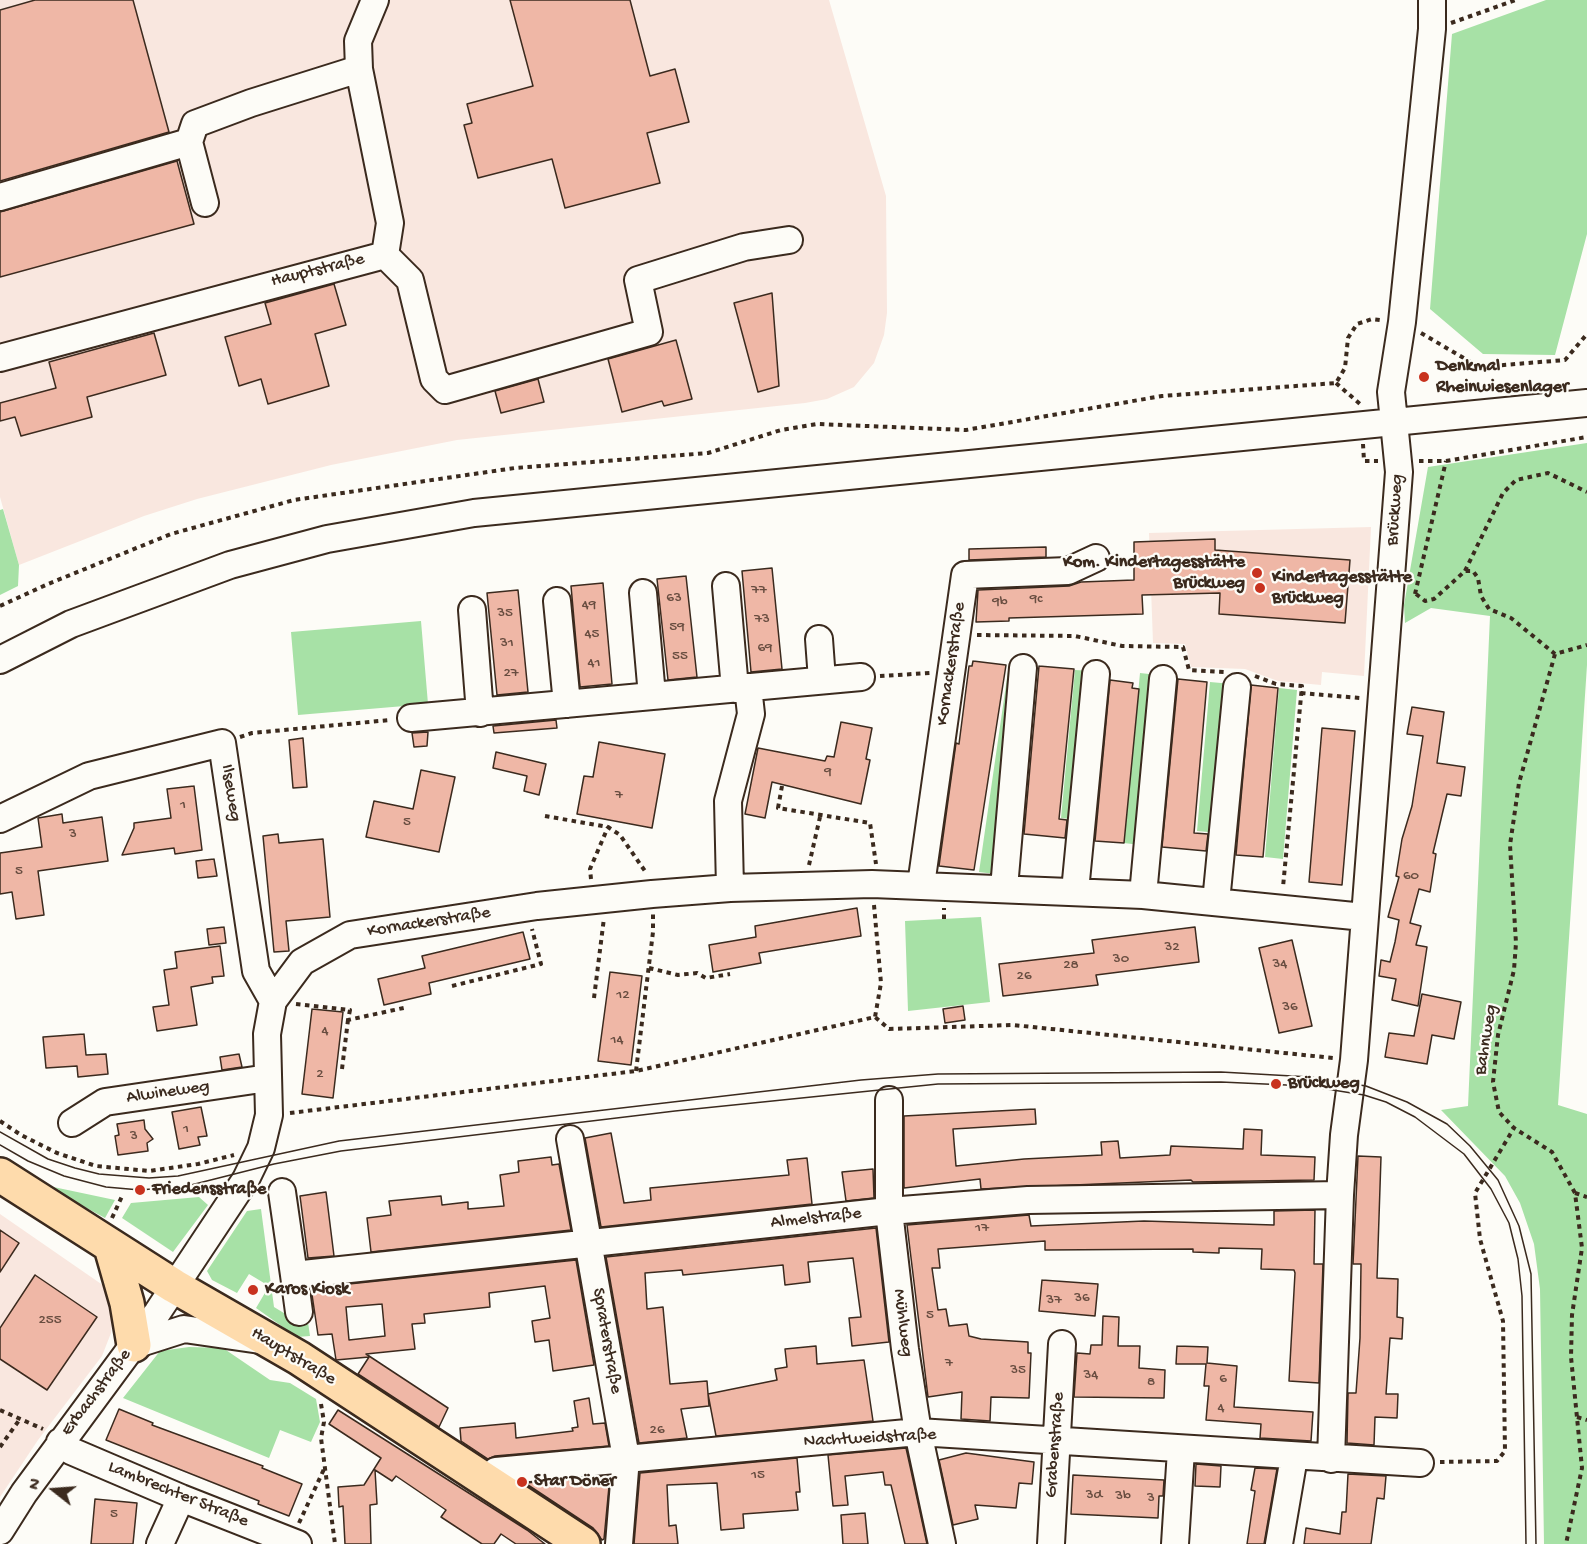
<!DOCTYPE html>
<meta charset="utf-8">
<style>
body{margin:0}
#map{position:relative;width:1587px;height:1544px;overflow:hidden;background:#fdfcf7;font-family:"Gochi Hand",sans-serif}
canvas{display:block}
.north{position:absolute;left:24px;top:1460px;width:60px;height:60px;-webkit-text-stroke:4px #fdfcf7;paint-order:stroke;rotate:287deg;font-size:16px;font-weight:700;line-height:24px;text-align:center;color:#3b2a1e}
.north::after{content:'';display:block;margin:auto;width:21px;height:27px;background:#3b2a1e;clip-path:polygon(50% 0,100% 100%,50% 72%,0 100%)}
</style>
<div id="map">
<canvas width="1587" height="1544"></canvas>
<div class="north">N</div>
</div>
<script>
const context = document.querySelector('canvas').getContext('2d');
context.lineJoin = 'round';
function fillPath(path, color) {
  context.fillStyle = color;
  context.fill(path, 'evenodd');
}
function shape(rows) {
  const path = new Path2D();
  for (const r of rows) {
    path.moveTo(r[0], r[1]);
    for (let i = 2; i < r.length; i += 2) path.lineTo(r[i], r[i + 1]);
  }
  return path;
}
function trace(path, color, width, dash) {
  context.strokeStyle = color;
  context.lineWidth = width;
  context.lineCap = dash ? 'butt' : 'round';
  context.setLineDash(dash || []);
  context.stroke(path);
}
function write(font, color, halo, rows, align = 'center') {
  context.font = font + ' "Gochi Hand",sans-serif';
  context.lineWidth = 4.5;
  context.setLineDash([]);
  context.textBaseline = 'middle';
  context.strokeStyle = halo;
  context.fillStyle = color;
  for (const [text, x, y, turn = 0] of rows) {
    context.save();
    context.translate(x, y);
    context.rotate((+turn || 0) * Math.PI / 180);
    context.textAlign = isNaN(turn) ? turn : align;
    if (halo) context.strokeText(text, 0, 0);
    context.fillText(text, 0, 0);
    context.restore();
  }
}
fillPath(shape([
 [0,0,829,0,886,196,887,313,884,335,874,363,854,387,827,399,805,403,457,440,331,465,197,499,144,516,19,565,0,497],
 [1371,527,1364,676,1322,672,1321,685,1278,681,1245,669,1191,667,1185,644,1153,643,1149,533],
 [0,1214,107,1288,112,1321,111,1333,102,1356,38,1440,0,1497]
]), '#f9e7df');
fillPath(shape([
 [1546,0,1587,0,1587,234,1555,355,1483,354,1430,309,1452,34],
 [1587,443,1587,665,1558,1105,1587,1114,1587,1544,1544,1544,1540,1289,1534,1244,1520,1203,1505,1176,1441,1110,1468,1106,1490,616,1431,608,1405,623,1404,605,1428,467],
 [3,509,19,565,18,586,0,595,0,510],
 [421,621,428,704,298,715,291,632],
 [1009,664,1018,665,995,874,979,872],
 [1075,670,1093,671,1078,820,1061,818],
 [1140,673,1158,675,1140,845,1124,843],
 [1210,682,1232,684,1219,833,1197,831],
 [1279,688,1297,690,1283,859,1265,857],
 [981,917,990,1002,908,1011,905,921],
 [44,1185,115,1200,105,1218],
 [199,1197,208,1205,173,1252,122,1218,131,1203],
 [261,1209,274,1307,297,1321,308,1322,310,1336,297,1337,256,1308,269,1286,249,1274,237,1293,212,1280,207,1271,247,1211],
 [189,1347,223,1348,270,1380,290,1383,316,1399,320,1422,311,1442,280,1430,269,1458,123,1398,160,1351]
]), '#a7e1a6');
const building = shape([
 [35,0,133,0,169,132,0,181,0,10,35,0],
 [510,0,630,0,650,76,675,69,689,122,647,133,660,183,565,208,552,159,478,178,464,125,472,123,467,104,533,86,510,0],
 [177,161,194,224,0,277,0,212,177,161],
 [334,284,346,325,315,334,329,386,268,404,261,379,239,386,225,337,271,324,265,303,334,284],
 [772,293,779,386,758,392,734,303,772,293],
 [154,333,166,375,87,397,92,417,21,436,15,417,0,421,0,403,56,388,49,362,154,333],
 [676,340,692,399,664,406,662,401,622,412,608,359,676,340],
 [538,379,544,402,501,413,495,391,538,379],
 [1215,539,1215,550,1350,560,1345,623,1219,614,1220,593,1142,595,1143,614,1009,618,1009,621,976,622,978,590,1069,586,1081,582,1134,580,1134,542,1215,539],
 [1046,547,1046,557,969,560,969,549,1046,547],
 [772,568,782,669,751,672,742,571,772,568],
 [686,576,697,677,668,680,657,579,686,576],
 [603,583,612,684,580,687,571,586,603,583],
 [518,590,528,692,497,695,487,593,518,590],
 [973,661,1006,665,974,870,939,866,956,743,959,744,969,666,972,666,973,661],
 [1039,666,1074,669,1059,819,1067,820,1065,838,1024,834,1039,666],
 [1178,679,1207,682,1194,833,1208,834,1206,851,1162,847,1178,679],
 [1110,680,1133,683,1132,688,1139,689,1124,843,1095,841,1110,680],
 [1251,685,1278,688,1263,857,1236,855,1251,685],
 [1412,707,1444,712,1437,763,1465,767,1461,796,1447,794,1433,853,1436,854,1430,892,1419,889,1410,923,1421,926,1416,945,1427,947,1418,1006,1392,1000,1396,979,1379,976,1381,960,1390,962,1395,942,1399,920,1388,917,1399,877,1396,876,1402,839,1412,806,1423,736,1407,734,1412,707],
 [556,720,557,728,494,733,493,726,556,720],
 [841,722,872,728,866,759,870,760,861,804,772,782,765,818,745,814,758,748,825,761,827,756,834,757,841,722],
 [1322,728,1355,731,1342,885,1309,882,1322,728],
 [428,732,427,746,414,747,412,733,428,732],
 [303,738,307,787,293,788,289,740,303,738],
 [599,742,665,754,652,828,577,814,584,776,593,777,599,742],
 [496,752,546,764,539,795,524,791,527,776,493,768,496,752],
 [421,770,455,777,439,852,366,837,374,801,413,809,421,770],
 [194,786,202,850,175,854,174,848,122,855,134,828,134,823,171,818,167,789,194,786],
 [62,814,63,823,102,817,108,861,38,871,44,915,16,919,12,892,0,894,0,853,42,847,38,818,62,814],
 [278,834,279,843,323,839,330,917,286,921,289,951,274,952,263,836,278,834],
 [214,859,217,876,198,878,196,861,214,859],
 [857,908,861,936,759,953,761,963,713,972,709,945,756,937,755,926,857,908],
 [224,927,226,943,209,945,207,929,224,927],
 [1195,927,1199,962,1096,975,1098,985,1003,996,999,964,1094,953,1092,940,1195,927],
 [523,932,530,959,429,983,431,994,384,1005,378,979,425,968,422,956,523,932],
 [1292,940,1312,1026,1279,1033,1259,948,1292,940],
 [220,946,224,976,212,977,213,983,191,987,197,1025,157,1031,153,1007,169,1005,164,970,177,968,175,952,220,946],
 [610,972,642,976,631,1065,598,1061,610,972],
 [1422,994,1461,1002,1454,1039,1432,1035,1427,1064,1385,1057,1389,1033,1414,1036,1422,994],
 [963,1006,965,1020,945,1023,943,1009,963,1006],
 [312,1009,343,1012,333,1098,302,1094,312,1009],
 [84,1034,86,1055,106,1054,108,1074,78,1077,77,1066,46,1068,43,1037,84,1034],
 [239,1054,242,1067,222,1070,220,1057,239,1054],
 [201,1107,207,1136,198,1137,200,1145,179,1149,172,1112,201,1107],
 [1035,1109,1036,1124,953,1129,956,1166,1024,1159,1102,1155,1101,1142,1118,1141,1120,1158,1170,1155,1171,1146,1243,1149,1244,1129,1262,1130,1261,1155,1315,1157,1314,1180,1193,1182,1191,1180,981,1189,980,1179,904,1188,904,1116,1035,1109],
 [144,1120,145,1129,153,1139,147,1143,148,1151,118,1155,115,1136,119,1135,117,1124,144,1120],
 [611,1133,624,1203,651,1200,650,1188,789,1175,787,1160,807,1158,812,1204,601,1227,585,1138,611,1133],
 [1358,1156,1381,1157,1377,1278,1398,1279,1397,1317,1403,1318,1402,1339,1390,1338,1386,1394,1398,1394,1397,1418,1375,1417,1374,1445,1347,1443,1348,1393,1356,1393,1360,1338,1361,1264,1353,1264,1358,1156],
 [551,1157,552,1165,559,1164,571,1230,371,1252,367,1218,391,1215,389,1201,441,1196,442,1205,468,1202,468,1209,504,1206,500,1175,519,1172,518,1161,551,1157],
 [873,1169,874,1198,846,1201,842,1172,873,1169],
 [326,1192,334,1256,308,1258,300,1196,326,1192],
 [1315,1210,1314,1264,1323,1264,1319,1383,1289,1381,1295,1273,1294,1270,1261,1269,1262,1249,1219,1248,1219,1253,1193,1252,1193,1249,1045,1250,1045,1241,938,1249,940,1268,932,1268,938,1310,946,1309,949,1326,967,1324,969,1336,981,1339,1028,1342,1028,1353,1031,1353,1029,1398,991,1397,990,1421,961,1419,962,1392,928,1397,907,1225,1029,1215,1031,1226,1144,1221,1274,1225,1274,1211,1315,1210],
 [876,1228,889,1342,852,1346,849,1318,861,1317,853,1258,808,1262,810,1282,785,1285,783,1265,683,1275,682,1270,645,1273,647,1309,663,1307,670,1384,707,1381,709,1406,681,1409,687,1438,639,1443,606,1257,876,1228],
 [0,1230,19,1243,0,1272,0,1230],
 [576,1260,594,1365,553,1371,549,1340,535,1342,532,1321,550,1318,545,1286,489,1293,490,1307,424,1314,425,1323,412,1324,415,1349,366,1354,448,1408,439,1427,358,1374,369,1357,336,1360,332,1334,318,1335,311,1288,576,1260],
 [382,1304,385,1336,349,1340,346,1307,382,1304],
 [35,1275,97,1317,47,1390,0,1359,0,1328,35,1275],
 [1042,1280,1098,1284,1095,1316,1039,1311,1042,1280],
 [1103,1316,1119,1317,1118,1346,1140,1346,1139,1368,1165,1370,1164,1398,1074,1397,1077,1353,1090,1354,1091,1345,1102,1345,1103,1316],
 [816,1346,817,1364,864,1360,873,1421,716,1436,708,1394,777,1380,775,1369,787,1367,785,1349,816,1346],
 [1177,1346,1208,1347,1207,1363,1237,1366,1234,1407,1313,1412,1311,1441,1260,1438,1261,1424,1206,1420,1209,1386,1204,1386,1206,1364,1176,1364,1177,1346],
 [589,1398,593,1424,605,1423,609,1446,495,1456,488,1459,461,1441,460,1428,515,1423,516,1438,573,1431,572,1428,578,1427,574,1401,589,1398],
 [119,1409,153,1423,152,1425,263,1466,262,1468,302,1484,289,1516,258,1504,259,1501,106,1440,119,1409],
 [338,1410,527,1530,545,1544,516,1544,501,1534,494,1544,482,1544,441,1517,446,1510,396,1476,392,1481,375,1470,377,1504,370,1505,371,1544,345,1544,343,1506,339,1507,338,1487,364,1485,381,1458,329,1424,338,1410],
 [906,1448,910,1466,927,1544,905,1544,891,1485,885,1485,883,1472,845,1476,848,1505,833,1506,828,1455,906,1448],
 [966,1453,1034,1462,1032,1484,1019,1483,1016,1508,975,1505,978,1519,953,1525,939,1460,966,1453],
 [797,1458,800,1492,796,1492,798,1510,743,1514,744,1528,721,1530,717,1483,667,1485,669,1526,676,1525,678,1544,634,1544,640,1473,797,1458],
 [1196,1464,1221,1466,1220,1487,1195,1486,1196,1464],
 [1255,1468,1277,1469,1264,1544,1247,1544,1255,1491,1251,1490,1255,1468],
 [1348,1474,1386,1476,1384,1499,1377,1498,1371,1544,1304,1544,1306,1528,1340,1534,1342,1512,1346,1512,1348,1474],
 [1073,1475,1164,1480,1163,1496,1159,1496,1158,1518,1071,1514,1073,1475],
 [610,1476,604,1539,602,1540,593,1528,525,1483,610,1476],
 [95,1499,137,1503,133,1544,91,1544,95,1499],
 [865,1513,868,1544,843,1544,841,1515,865,1513]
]);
fillPath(building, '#efb7a6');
trace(building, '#3b2a1e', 1.5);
const minor = shape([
 [0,197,189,142],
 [205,203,189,142,195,124,251,103,359,69],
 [385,255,410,280,434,379,445,390,649,332,638,280,744,247,789,240],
 [0,358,385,255,390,223,359,69,358,41,375,0],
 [726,586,735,689],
 [643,593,652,696],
 [557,601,567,704],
 [472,610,480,713],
 [819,639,822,680],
 [0,660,71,624,230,565,327,539,474,513,1587,403],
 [411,718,861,677],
 [0,819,89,776,222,743,256,971,273,1001],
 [921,885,965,575,1068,571,1096,558],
 [730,888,728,801,751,714,748,687],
 [1004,888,1023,668],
 [1075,891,1096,674],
 [1143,895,1163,679],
 [1216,902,1237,687],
 [889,1100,889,1211,905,1349,918,1432,942,1544],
 [72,1123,105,1102,268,1078],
 [570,1139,626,1458,619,1544],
 [282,1192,294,1275],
 [299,1312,294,1275,889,1211,1028,1200,1340,1195],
 [134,1345,184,1329,260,1340],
 [60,1442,71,1451,181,1498,298,1544],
 [1331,1459,1340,1195,1344,1135,1354,1060,1399,472,1391,392,1402,322,1432,29,1432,0],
 [486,1482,496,1471,918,1432,1420,1463],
 [0,1531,24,1493,157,1313,246,1179,261,1148,269,1115,267,1034,273,1001,302,962,350,935,537,906,652,894,730,888,872,884,1143,895,1364,917],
 [160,1544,181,1498],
 [1051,1544,1062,1344],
 [1175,1544,1181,1450],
 [1279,1544,1294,1457]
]);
const major = shape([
 [0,1175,174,1286,299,1358,583,1544],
 [111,1247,127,1303,134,1345]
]);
trace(minor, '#3b2a1e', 30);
trace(major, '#3b2a1e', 38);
trace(shape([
 [1451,23,1516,0],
 [1421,333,1479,367,1565,360,1587,334],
 [1336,383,1360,404],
 [1363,444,1364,461,1378,461],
 [1419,461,1446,461,1587,437],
 [1465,571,1503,493,1516,480,1548,473,1587,492],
 [1415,594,1446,461],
 [1416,594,1425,601,1434,599,1465,571,1473,571,1478,578,1481,596,1489,609,1511,618,1555,654,1587,645],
 [0,606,48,584,171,534,294,500,515,468,708,453,781,430,817,424,966,430,1162,396,1336,383,1345,368,1348,338,1357,324,1372,319,1380,320],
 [977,635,1075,636,1122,646,1183,647,1189,670,1224,672],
 [1555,654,1519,783,1510,845,1516,943,1514,970,1498,1035,1493,1082,1499,1112,1514,1128,1552,1152,1575,1193,1582,1248,1572,1315,1571,1357,1582,1468,1566,1544],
 [880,676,930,673],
 [1255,676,1276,684,1302,686,1283,887],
 [1301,693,1360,698],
 [240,737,252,733,390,720],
 [782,786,778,808,870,823,876,864],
 [545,816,608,827,620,835,647,874],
 [809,865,820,817],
 [591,879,590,869,608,827],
 [874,905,881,983,875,1017],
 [944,919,944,908],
 [649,968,678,975,697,973,706,978,730,974],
 [452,986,541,964,532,929],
 [594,998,604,918],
 [296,1004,350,1010,348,1020,408,1007],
 [342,1069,348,1020],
 [636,1071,653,932,653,914],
 [290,1113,636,1071,875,1017,889,1029,1013,1025,1333,1058],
 [0,1121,21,1135,57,1153,96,1166,149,1171,198,1164,234,1155],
 [1575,1193,1587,1197],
 [112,1218,123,1194],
 [321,1404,324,1422,321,1438,335,1544],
 [0,1410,43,1429],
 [1577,1417,1587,1420],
 [0,1447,20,1419],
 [1440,1462,1497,1461,1505,1451,1503,1321,1480,1239,1475,1193,1514,1128],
 [299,1523,325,1467]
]), '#3b2a1e', 4, [4.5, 4.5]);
trace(minor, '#fdfcf7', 26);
trace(major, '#fedbac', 33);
trace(shape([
 [0,1132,48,1159,75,1168,99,1174,149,1178,178,1176,339,1141,861,1080,938,1074,1221,1072,1310,1077,1366,1086,1407,1102,1447,1124,1470,1146,1498,1180,1519,1226,1531,1274,1536,1544],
 [0,1145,28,1161,64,1176,106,1187,140,1190,187,1186,274,1164,341,1151,675,1111,938,1084,1221,1082,1308,1086,1364,1095,1386,1102,1415,1117,1464,1154,1491,1189,1509,1223,1518,1259,1522,1296,1526,1544]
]), '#3b2a1e', 1.5);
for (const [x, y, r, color] of [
 [1424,377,6,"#c8321e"],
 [1257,573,6,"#c8321e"],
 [1260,588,6,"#c8321e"],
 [1276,1084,6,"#c8321e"],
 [140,1190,6,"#c8321e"],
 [253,1290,6,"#c8321e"],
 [522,1482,6,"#c8321e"]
]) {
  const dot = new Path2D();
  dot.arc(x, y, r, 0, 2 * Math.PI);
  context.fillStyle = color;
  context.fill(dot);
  trace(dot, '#fdfcf7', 2);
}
write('15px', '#684d40', null, [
 ["77",759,591],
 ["63",674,599],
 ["9c",1036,600],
 ["9b",1000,603],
 ["49",589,606],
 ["35",505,614],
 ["73",762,620],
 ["59",677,628],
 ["45",592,635],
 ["31",507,644],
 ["69",765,649],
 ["55",680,657],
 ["41",594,664],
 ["27",511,674],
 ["9",828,773],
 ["7",619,796],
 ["1",183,806],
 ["5",407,823],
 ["3",73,835],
 ["5",19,872],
 ["60",1411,877],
 ["32",1172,948],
 ["30",1121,960],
 ["34",1280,965],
 ["28",1071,966],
 ["26",1024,977],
 ["12",623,996],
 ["36",1290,1008],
 ["4",325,1032],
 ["14",617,1041],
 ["2",320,1075],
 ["1",186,1130],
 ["3",134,1137],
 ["17",982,1229],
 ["36",1082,1299],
 ["37",1054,1301],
 ["5",930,1316],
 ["255",50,1321],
 ["7",949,1364],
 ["35",1018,1371],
 ["34",1091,1376],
 ["6",1223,1380],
 ["8",1151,1383],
 ["4",1221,1409],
 ["26",657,1431],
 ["15",758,1476],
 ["3d",1094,1496],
 ["3b",1123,1497],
 ["3",1151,1499],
 ["5",114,1515]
]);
write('18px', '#3b2a1e', '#fdfcf7', [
 ["Hauptstraße",318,271,-14],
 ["Brückweg",1396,510,-86],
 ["Kornackerstraße",952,664,-82],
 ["Ilseweg",230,793,81],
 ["Kornackerstraße",429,923,-9],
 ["Bahnweg",1487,1040,-81],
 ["Alwineweg",168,1093,-8],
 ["Almelstraße",816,1219,-6],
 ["Mühlweg",902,1323,83],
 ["Spraterstraße",606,1341,80],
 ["Hauptstraße",293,1357,31],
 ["Erbachstraße",97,1393,-53],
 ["Nachtweidstraße",870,1439,-3],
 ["Grabenstraße",1056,1445,-86],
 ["Lambrechter Straße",178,1495,22]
]);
write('bold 18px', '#3b2a1e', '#fdfcf7', [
 ["Denkmal",1436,367],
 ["Rheinwiesenlager",1436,388],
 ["Kom. Kindertagesstätte",1245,563,"right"],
 ["Brückweg",1245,584,"right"],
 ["Kindertagesstätte",1272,578],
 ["Brückweg",1272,599],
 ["Brückweg",1288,1084],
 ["Friedensstraße",152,1190],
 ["Karos Kiosk",265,1290],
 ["Star Döner",534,1482]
], 'left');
</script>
